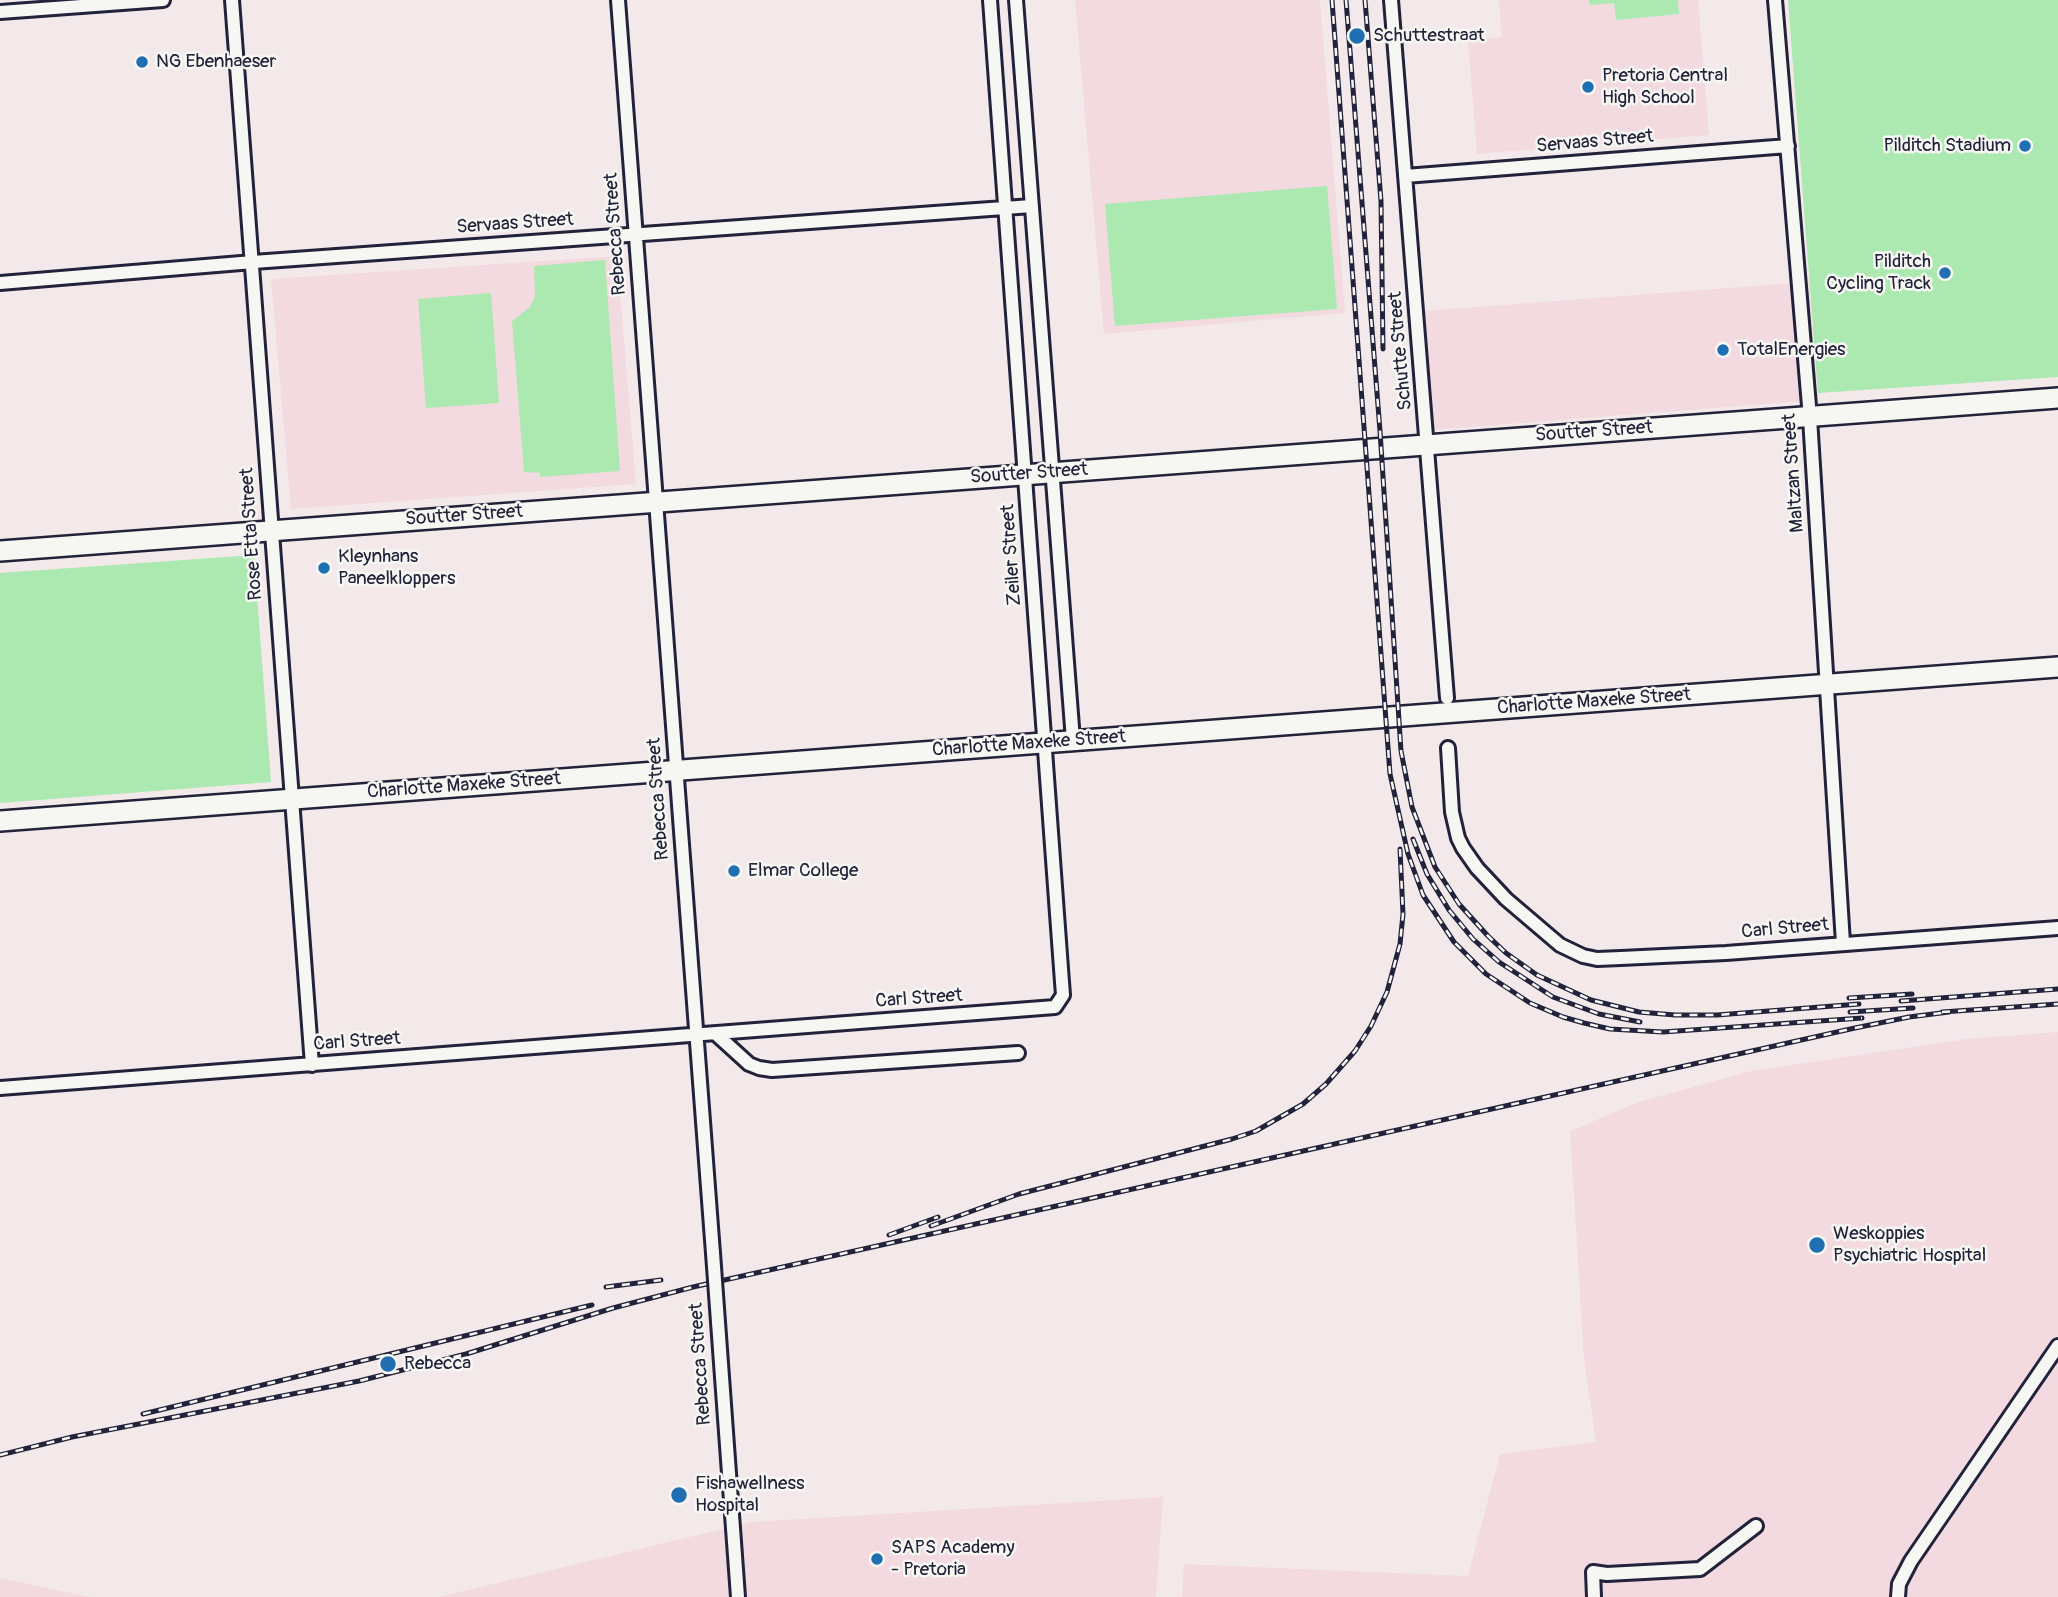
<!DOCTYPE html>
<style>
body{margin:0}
canvas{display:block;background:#f4e9ea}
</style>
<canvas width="2058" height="1597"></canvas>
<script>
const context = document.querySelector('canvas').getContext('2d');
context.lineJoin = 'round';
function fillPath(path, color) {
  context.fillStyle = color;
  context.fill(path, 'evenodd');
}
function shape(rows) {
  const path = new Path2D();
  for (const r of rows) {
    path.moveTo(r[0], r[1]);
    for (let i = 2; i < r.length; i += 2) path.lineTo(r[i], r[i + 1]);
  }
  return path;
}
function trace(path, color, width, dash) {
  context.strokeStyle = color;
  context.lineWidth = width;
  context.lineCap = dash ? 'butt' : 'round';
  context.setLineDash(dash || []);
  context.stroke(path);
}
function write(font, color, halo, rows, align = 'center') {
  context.font = font + ' Pangolin,sans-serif';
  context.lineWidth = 5;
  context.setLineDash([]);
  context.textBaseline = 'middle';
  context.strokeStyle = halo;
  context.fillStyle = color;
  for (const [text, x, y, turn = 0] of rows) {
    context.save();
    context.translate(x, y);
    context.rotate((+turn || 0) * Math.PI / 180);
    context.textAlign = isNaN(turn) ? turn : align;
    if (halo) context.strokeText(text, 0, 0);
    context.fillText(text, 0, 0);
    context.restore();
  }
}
fillPath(shape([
 [1075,0,1320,0,1345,313,1104,334],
 [1499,0,1698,0,1709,135,1477,154,1468,40,1502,37],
 [617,256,636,484,291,509,271,279],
 [1809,282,1818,400,1432,430,1422,311],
 [2058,1032,2058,1597,1182,1597,1184,1564,1468,1576,1500,1454,1596,1442,1584,1359,1570,1131,1639,1102,1751,1071,1967,1039],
 [1163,1497,1156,1597,439,1597,752,1522],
 [0,1578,90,1597,0,1597]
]), '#f2dae0');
fillPath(shape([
 [1589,0,1678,0,1679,14,1616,20,1614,3,1590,5],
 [1788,0,2058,0,2058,377,1818,393],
 [1327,186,1337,309,1115,326,1105,204],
 [605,260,620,471,540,477,540,473,524,472,512,321,529,308,535,297,534,266],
 [491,293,499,403,426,408,418,299],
 [254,555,271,782,0,803,0,573]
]), '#abe9b0');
const minor = shape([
 [232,0,312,1065],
 [618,0,713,1253],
 [1016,0,1073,740],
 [1391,0,1447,698],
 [1775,0,1810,418,1843,943],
 [0,12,163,0],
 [1405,176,1788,146],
 [0,283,253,262,1032,206],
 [1448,748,1452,812,1458,838,1463,848,1477,868,1506,899,1560,945,1583,956,1597,959,1621,958,1726,953,2058,928],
 [716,1034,749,1064,759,1068,772,1070,1018,1053],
 [0,1088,1055,1007,1063,995,1062,982,990,0],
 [718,1322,738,1597],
 [1594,1597,1593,1572,1607,1574,1700,1569,1756,1526],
 [1898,1597,1899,1584,1911,1561,2058,1346]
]);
const primary = shape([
 [0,551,2058,398],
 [0,821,2058,667]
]);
trace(minor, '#22223b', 18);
trace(primary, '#22223b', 24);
trace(minor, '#f6f6f2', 12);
trace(primary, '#f6f6f2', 19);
const rail = shape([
 [1332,0,1390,774,1408,854,1423,895,1454,942,1486,974,1530,1003,1563,1017,1584,1023,1610,1029,1663,1032,1862,1018],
 [1346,0,1380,431,1401,751,1412,807,1435,867,1459,904,1488,936,1506,953,1537,975,1591,1000,1639,1012,1675,1015,1717,1015,1859,1004],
 [1365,0,1381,201,1383,349],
 [1413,839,1427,874,1449,910,1473,939,1499,962,1553,997,1599,1014,1640,1022],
 [1849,998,1912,994],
 [1901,1001,2058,989],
 [1850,1012,1913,1008],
 [1942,1012,2058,1004],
 [931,1226,1019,1194,1232,1139,1256,1131,1303,1104,1326,1084,1355,1051,1371,1026,1387,992,1400,944,1403,914,1400,849],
 [889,1235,938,1217],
 [606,1287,661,1280],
 [143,1414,592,1305],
 [0,1455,72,1437,359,1381,466,1354,613,1308,693,1287,1855,1028,1909,1017,1949,1012]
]);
trace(rail, '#22223b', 5);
trace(rail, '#f6f6f2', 2.5, [8]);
const minorBridge = shape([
 [713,1253,718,1322]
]);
trace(minorBridge, '#22223b', 18, []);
trace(minorBridge, '#f6f6f2', 12);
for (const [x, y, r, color] of [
 [1357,36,9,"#1f6fb2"],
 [142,62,7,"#1f6fb2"],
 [1588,87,7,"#1f6fb2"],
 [2025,146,7,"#1f6fb2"],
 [1945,273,7,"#1f6fb2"],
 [1723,350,7,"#1f6fb2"],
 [324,568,7,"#1f6fb2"],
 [734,871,7,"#1f6fb2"],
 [1817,1245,9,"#1f6fb2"],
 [388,1364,9,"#1f6fb2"],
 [679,1495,9,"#1f6fb2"],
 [877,1559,7,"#1f6fb2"]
]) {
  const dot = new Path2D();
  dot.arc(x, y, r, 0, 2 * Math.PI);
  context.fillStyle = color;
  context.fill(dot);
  trace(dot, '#f6f6f2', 2.5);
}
write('19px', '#22223b', '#f6f6f2', [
 ["Schuttestraat",1373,36],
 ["NG Ebenhaeser",156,62],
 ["Pretoria Central",1602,76],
 ["High School",1602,98],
 ["Pilditch Stadium",2011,146,"right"],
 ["Pilditch",1931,262,"right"],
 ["Cycling Track",1931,284,"right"],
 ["TotalEnergies",1737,350],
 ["Kleynhans",338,557],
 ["Paneelkloppers",338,579],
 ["Elmar College",748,871],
 ["Weskoppies",1833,1234],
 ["Psychiatric Hospital",1833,1256],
 ["Rebecca",404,1364],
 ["Fishawellness",695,1484],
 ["Hospital",695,1506],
 ["SAPS Academy",891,1548],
 ["- Pretoria",891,1570]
], 'left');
write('19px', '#22223b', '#f6f6f2', [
 ["Servaas Street",1595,142,-5],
 ["Servaas Street",515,224,-4],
 ["Rebecca Street",616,234,-94],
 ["Schutte Street",1401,351,-95],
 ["Soutter Street",1594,432,-4],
 ["Maltzan Street",1794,473,-94],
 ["Soutter Street",1029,474,-4],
 ["Soutter Street",464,516,-4],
 ["Rose Etta Street",252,534,-94],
 ["Zeiler Street",1012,555,-94],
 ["Charlotte Maxeke Street",1594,702,-4],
 ["Charlotte Maxeke Street",1029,744,-4],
 ["Charlotte Maxeke Street",464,786,-4],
 ["Rebecca Street",659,799,-94],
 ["Carl Street",1785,929,-5],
 ["Carl Street",919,999,-4],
 ["Carl Street",357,1042,-4],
 ["Rebecca Street",701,1364,-94]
]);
</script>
